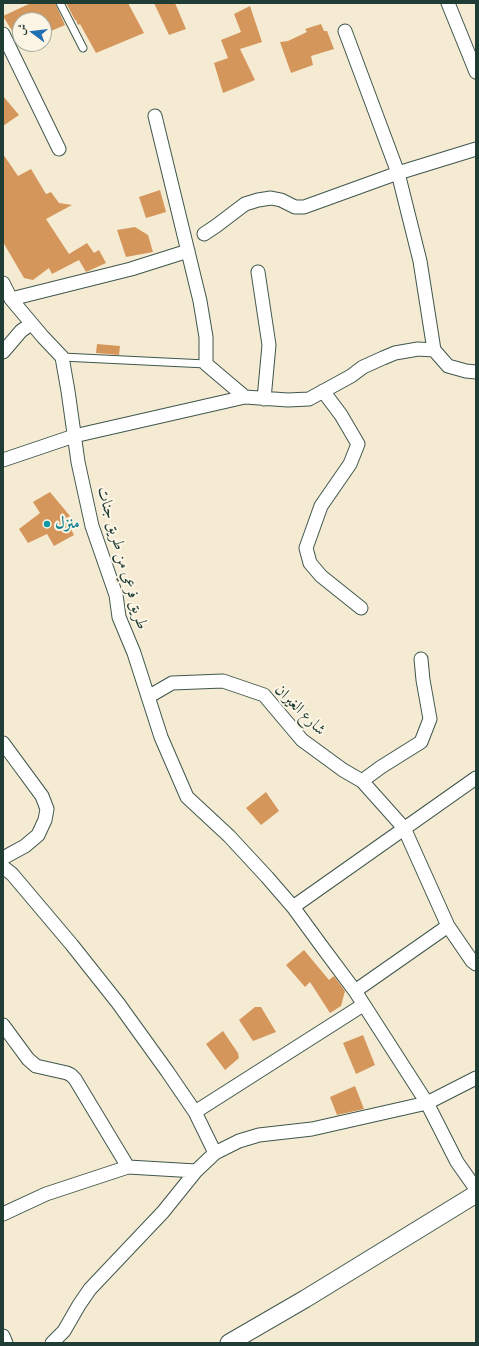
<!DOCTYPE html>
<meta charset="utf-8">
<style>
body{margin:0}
#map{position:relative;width:479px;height:1346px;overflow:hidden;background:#f5ebd3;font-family:"EB Garamond",Amiri,serif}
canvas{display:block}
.frame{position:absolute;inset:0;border:4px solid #1f3d34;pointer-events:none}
.north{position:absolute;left:12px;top:12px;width:40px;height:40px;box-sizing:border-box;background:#fcf5e5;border:1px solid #a4ab9e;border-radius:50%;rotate:285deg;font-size:11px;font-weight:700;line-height:16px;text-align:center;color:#1f3d34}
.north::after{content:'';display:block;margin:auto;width:14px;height:18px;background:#1f6fb2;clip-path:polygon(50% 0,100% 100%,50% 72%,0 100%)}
</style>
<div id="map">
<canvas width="479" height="1346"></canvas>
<div class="frame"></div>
<div class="north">ش</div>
</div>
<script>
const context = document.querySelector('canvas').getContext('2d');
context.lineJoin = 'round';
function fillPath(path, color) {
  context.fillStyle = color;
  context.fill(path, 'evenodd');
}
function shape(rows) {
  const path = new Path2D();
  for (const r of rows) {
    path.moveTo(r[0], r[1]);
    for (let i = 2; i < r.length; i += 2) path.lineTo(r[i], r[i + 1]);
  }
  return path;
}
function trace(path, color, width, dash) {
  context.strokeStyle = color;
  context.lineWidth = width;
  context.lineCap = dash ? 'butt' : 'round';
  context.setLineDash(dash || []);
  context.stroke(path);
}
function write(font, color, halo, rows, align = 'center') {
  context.font = font + ' "EB Garamond",Amiri,serif';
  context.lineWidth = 4;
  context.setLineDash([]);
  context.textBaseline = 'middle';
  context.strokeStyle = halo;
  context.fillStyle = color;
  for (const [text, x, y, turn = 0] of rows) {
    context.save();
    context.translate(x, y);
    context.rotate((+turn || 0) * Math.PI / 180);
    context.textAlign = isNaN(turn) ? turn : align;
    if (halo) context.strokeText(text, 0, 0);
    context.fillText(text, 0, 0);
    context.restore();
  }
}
fillPath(shape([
 [31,3,55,3,65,25,44,34,44,20,20,20,20,44,3,16],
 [66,3,128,3,144,33,96,53,80,24,78,25,76,20,75,20],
 [154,3,175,3,186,29,169,35],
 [250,6,262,42,240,49,255,80,223,93,214,63,228,58,221,40,241,32,234,14],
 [321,24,324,31,327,31,334,49,311,56,313,65,291,73,280,42,288,41,307,32,305,29],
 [3,96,19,115,3,126],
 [3,154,18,176,31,169,46,194,51,192,59,203,72,205,46,219,69,254,87,243,94,253,99,250,106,263,86,272,79,260,52,274,49,268,33,280,24,278,3,242],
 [160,190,166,212,146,218,139,197],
 [135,227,148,235,153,252,126,257,117,230],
 [97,344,120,346,119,355,96,353],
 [50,492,70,516,66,519,74,535,54,546,47,534,28,543,19,529,40,513,33,502],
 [266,792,279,811,261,825,246,808],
 [304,950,329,980,334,976,345,991,341,1006,330,1013,310,982,305,987,286,965],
 [255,1007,261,1007,276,1032,253,1041,239,1020],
 [223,1031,238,1053,239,1058,225,1070,206,1044],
 [363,1035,375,1065,356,1074,343,1043],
 [355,1086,364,1109,337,1115,330,1097]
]), '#d5965b');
const service = shape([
 [60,3,83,48],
 [62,357,206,364]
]);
const minor = shape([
 [448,3,476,72],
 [345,31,398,173,420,261,434,350],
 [3,34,59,149],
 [155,116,200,301,206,337,206,364,245,397,288,400,309,399,351,376,363,367,383,358,395,353,418,349,434,350,448,366,466,371,476,372],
 [204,234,216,226,245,204,258,200,271,198,281,200,295,207,304,207,398,173,476,149],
 [258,272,269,345,264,399],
 [3,283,11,299,43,337,62,357,68,391,78,462,92,526,116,595,119,617,134,653,161,737,187,797,229,836,267,877,293,907,323,948,355,991,427,1103,457,1162,476,1189],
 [11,299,131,269,188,251],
 [3,352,21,331,31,324],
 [323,391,341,415,358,444,350,464,321,506,306,548,310,563,321,576,361,608],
 [3,460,74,436,245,397],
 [148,697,172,683,223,681,264,695,302,740,343,770,362,781,404,828,448,926],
 [3,743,42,796,47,809,45,820,38,835,25,846,3,858],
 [362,781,381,767,421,742,430,719,423,680,421,659],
 [3,867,12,874,72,945,118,1003,167,1071,195,1112,215,1153,239,1141,259,1135,312,1129,427,1103,476,1078],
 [293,907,476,778],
 [355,991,448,926,472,961,476,964],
 [3,1025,28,1059,36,1066,67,1073,71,1075,75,1079,128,1167],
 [195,1112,363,1005],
 [3,1214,46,1194,128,1167,196,1171],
 [3,1336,6,1343],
 [52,1343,64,1331,79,1305,90,1289,163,1212,196,1171,215,1153]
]);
const tertiary = shape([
 [229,1343,305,1299,476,1194]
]);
trace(service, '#3f574c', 9);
trace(minor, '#3f574c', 15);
trace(tertiary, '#3f574c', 19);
trace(service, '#fff', 7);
trace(minor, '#fff', 13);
trace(tertiary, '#fff', 17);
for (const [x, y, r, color] of [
 [47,524,4,"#0f9aa8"]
]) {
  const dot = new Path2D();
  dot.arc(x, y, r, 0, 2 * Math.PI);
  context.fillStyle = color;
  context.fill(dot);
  trace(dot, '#fcf5e5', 1.5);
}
write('bold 16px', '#0d838f', '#fcf5e5', [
 ["منزل",55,524]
], 'left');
write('16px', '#1f3d34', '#fcf5e5', [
 ["طريق فرعي من طريق جنات",122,558,74],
 ["شارع الغيران",300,710,45]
]);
</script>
